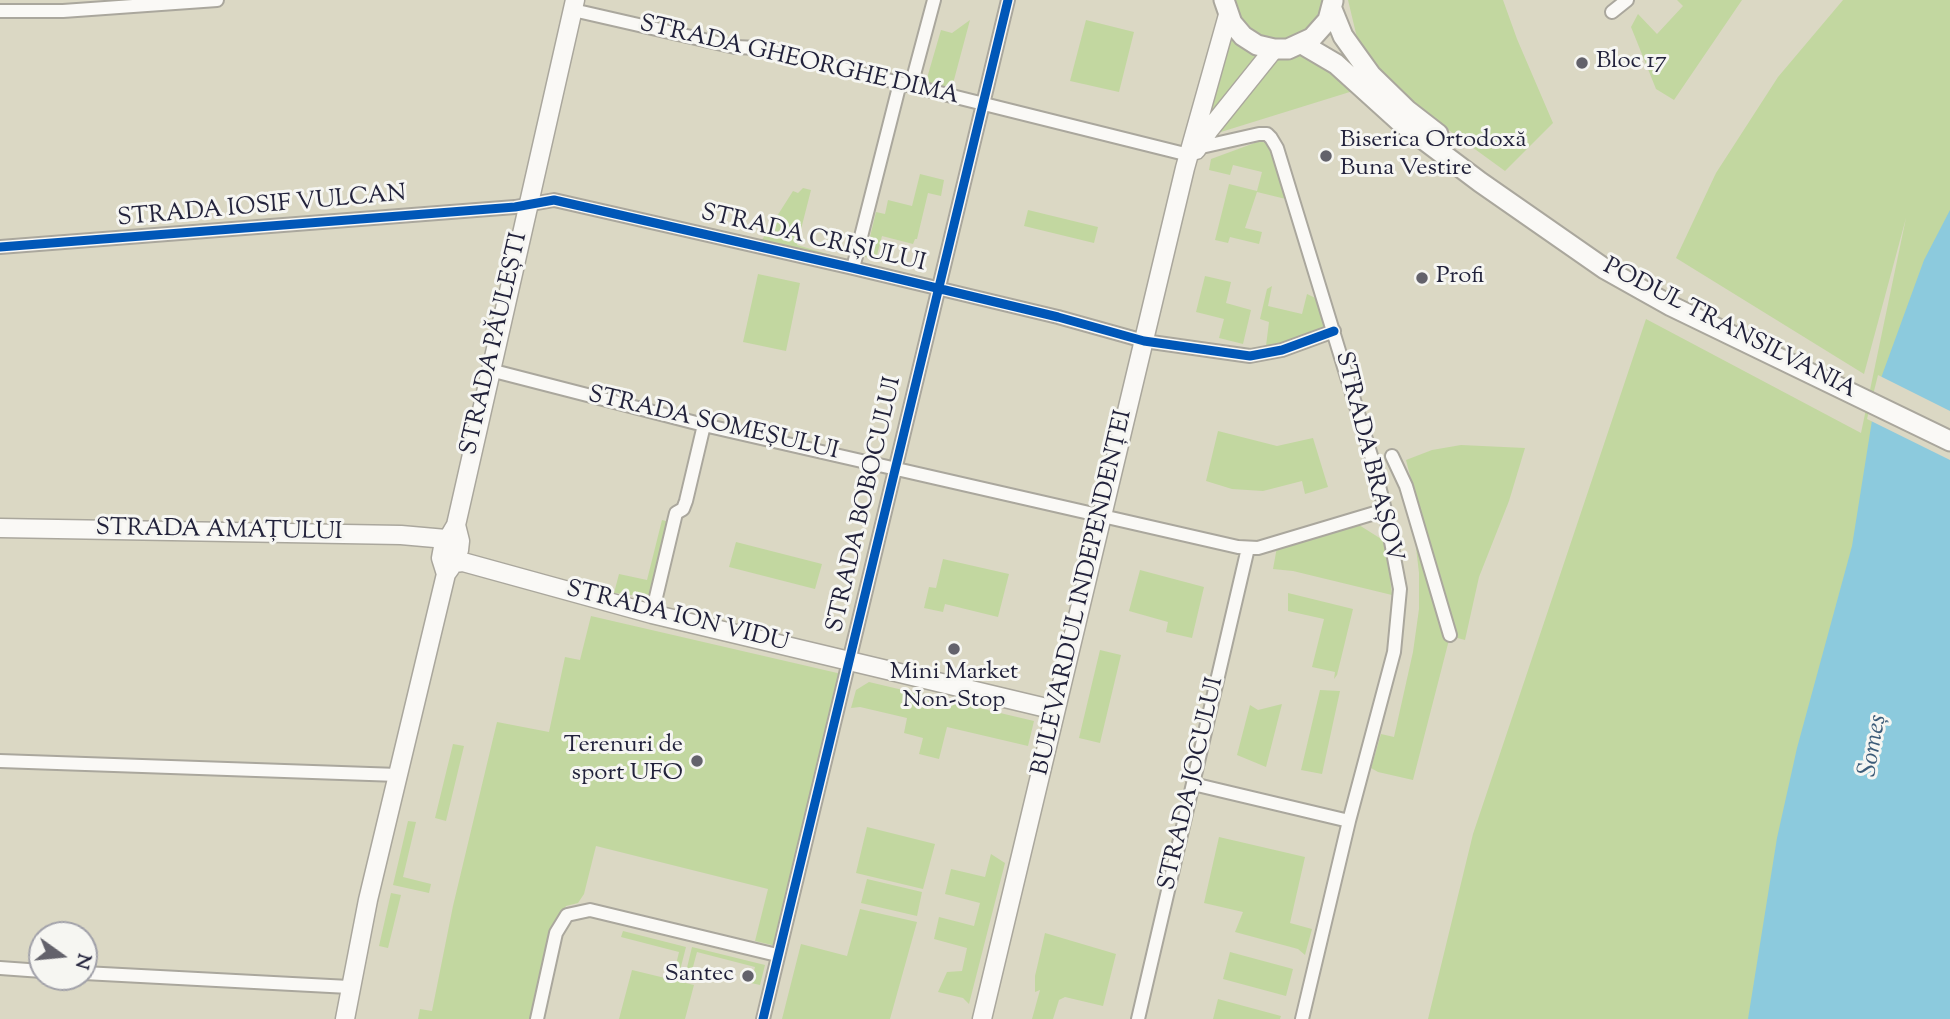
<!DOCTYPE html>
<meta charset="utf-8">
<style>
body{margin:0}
#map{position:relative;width:1950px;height:1019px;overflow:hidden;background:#dbd8c4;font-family:"Sorts Mill Goudy",serif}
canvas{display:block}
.north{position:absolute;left:28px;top:921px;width:70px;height:70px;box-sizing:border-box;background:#f6f6f2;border:2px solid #a1a1a9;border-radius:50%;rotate:105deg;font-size:19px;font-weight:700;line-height:28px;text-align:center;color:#22223b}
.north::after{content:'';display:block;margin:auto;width:24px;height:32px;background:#63626b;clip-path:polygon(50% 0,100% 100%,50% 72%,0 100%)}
</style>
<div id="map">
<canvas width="1950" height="1019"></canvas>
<div class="north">N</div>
</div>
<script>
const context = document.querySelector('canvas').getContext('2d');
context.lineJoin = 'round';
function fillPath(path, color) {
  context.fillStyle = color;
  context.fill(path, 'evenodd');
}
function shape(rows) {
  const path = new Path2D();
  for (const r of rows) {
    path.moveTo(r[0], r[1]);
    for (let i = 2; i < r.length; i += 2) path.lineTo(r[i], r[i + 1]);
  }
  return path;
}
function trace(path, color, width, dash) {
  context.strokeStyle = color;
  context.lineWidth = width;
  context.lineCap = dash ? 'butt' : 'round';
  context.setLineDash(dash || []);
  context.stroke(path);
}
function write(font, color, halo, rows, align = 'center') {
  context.font = font + ' "Sorts Mill Goudy",serif';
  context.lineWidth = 6;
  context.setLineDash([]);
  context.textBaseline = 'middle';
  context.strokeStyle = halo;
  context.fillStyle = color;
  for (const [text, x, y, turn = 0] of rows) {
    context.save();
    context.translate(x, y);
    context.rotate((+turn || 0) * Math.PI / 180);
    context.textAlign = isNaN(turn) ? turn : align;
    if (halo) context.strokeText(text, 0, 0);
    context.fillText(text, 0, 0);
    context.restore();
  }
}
fillPath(shape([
 [1224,0,1334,0,1321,30,1265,48],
 [1348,0,1503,0,1517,39,1553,123,1505,171,1406,99,1379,74,1359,46],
 [1677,0,1742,0,1674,100,1656,89,1631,27,1638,14,1657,34,1683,6],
 [1843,0,1950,0,1950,1019,1428,1019,1473,834,1646,319,1861,433,1906,218,1864,374,1676,258,1716,173,1778,77],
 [970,20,951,91,925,85,941,30,952,33],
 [1086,20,1134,32,1119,92,1070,81],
 [1229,21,1270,50,1194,150],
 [1300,50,1319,57,1353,91,1208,136,1279,52],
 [1260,141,1272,145,1290,200,1257,192,1245,228,1262,232,1259,244,1230,237,1228,243,1215,240,1229,184,1257,191,1262,172,1233,165,1230,175,1209,170,1211,159],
 [920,174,944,180,941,196,928,193,917,239,915,239,913,244,882,236,876,259,865,257,876,212,885,214,888,200,912,206],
 [803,188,811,190,797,245,831,255,829,263,760,243,793,191,798,193],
 [1028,210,1098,227,1094,243,1024,226],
 [758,274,800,283,786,351,743,342],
 [1205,276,1231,282,1226,303,1251,310,1243,344,1219,338,1224,319,1196,312],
 [1272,286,1268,306,1302,314,1307,294,1326,303,1334,331,1265,354,1269,322,1260,319,1267,289],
 [1218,431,1277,446,1313,438,1328,487,1305,494,1302,481,1263,491,1232,489,1206,481],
 [1461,445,1525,448,1509,501,1479,577,1465,640,1450,636,1413,780,1378,772,1371,768,1381,734,1394,737,1413,652,1419,609,1419,573,1415,539,1431,576,1424,530,1406,460,1432,450],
 [662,520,670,522,653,592,649,597,614,593,619,574,647,580],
 [1359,525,1386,542,1392,595,1293,571,1273,569,1277,547],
 [736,542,822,564,815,589,729,567],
 [943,559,1009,574,998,617,945,604,943,612,924,608,929,587,936,588],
 [1140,570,1204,587,1192,638,1166,632,1168,622,1129,611],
 [1288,593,1353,609,1337,675,1334,679,1335,672,1312,667,1324,619,1288,611],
 [591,616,846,675,776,946,755,941,768,889,596,846,584,894,578,903,566,906,552,931,530,1019,418,1019,420,1009,432,1011,453,906,497,722,549,732,565,657,580,660],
 [1100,650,1121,655,1100,743,1079,738],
 [869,682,1034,721,1028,746,947,727,939,759,919,754,923,738,904,733,907,718,860,707,851,708,856,690],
 [1320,690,1340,691,1322,774,1301,770],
 [1282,704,1266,767,1237,755,1250,705,1258,710],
 [453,744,464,746,446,821,435,818],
 [408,821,416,822,403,877,431,884,429,893,393,885],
 [867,827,935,844,923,889,856,873],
 [1219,837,1305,857,1290,923,1312,929,1305,955,1298,949,1235,932,1243,912,1204,903],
 [991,854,1005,863,969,1004,963,998,938,992,947,972,962,971,967,948,934,939,939,917,974,926,980,903,945,894,951,869,985,877],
 [867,879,922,892,917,916,861,903],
 [391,893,401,895,388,948,379,946],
 [860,909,917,922,890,1019,782,1019,801,944,847,956],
 [623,931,686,947,678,978,673,977,679,952,621,937],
 [1045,933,1116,954,1103,1006,1065,997,1059,1000,1053,1019,1032,1019,1040,990,1035,992,1035,976],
 [692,947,765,965,760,985,751,983,755,967,697,952,690,978,685,976],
 [1230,952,1293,969,1286,996,1223,979],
 [632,970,694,985,685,1019,619,1019],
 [1218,999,1281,1016,1280,1019,1213,1019]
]), '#c2d7a0');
fillPath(shape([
 [1950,210,1950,1019,1748,1019,1777,838,1797,748,1852,546,1877,389,1924,260]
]), '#8ccadd');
fillPath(shape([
 [1878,375,1950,411,1950,460,1867,419]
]), '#dbd8c4');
const street = shape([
 [573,10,735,47,759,48,1189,155],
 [0,11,63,11,217,0],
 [1612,12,1627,0],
 [911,86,934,0],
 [1197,148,1259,134,1267,134,1271,138,1277,148,1373,462,1385,510,1400,589,1394,652,1349,821,1302,1019],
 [0,247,515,207,554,200,853,268,1058,317,1144,341,1250,356,1282,350,1334,331],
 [853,268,900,83],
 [490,370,704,425,1238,547,1258,548,1385,510],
 [1392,456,1406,486,1450,635],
 [652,614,676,513,683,509,686,501,704,425],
 [0,761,398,775],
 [1193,784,1349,821],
 [0,968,42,971],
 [84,973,349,987],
 [537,1019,556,933,567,915,590,910,777,955],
 [763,1019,1008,0],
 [1138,1019,1248,548]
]);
const secondary = shape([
 [1196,150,1209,130,1274,49],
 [0,528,401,535,446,539],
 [454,563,463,562,652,614,1055,710],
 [446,574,441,558,443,547,456,525,575,0],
 [345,1019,368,900,446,574,456,560,459,550,460,541,456,525],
 [982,1019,1185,168,1228,15]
]);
const primary = shape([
 [1224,0,1232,23,1243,36,1257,45,1274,49,1288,49,1312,38,1328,20,1333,1],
 [1332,9,1343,36,1371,75,1407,110,1438,134],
 [1302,44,1336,64,1399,121,1480,182,1605,269,1671,306,1950,441]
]);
trace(street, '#aaa79d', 16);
trace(secondary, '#aaa79d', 21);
trace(primary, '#aaa79d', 23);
trace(street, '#faf9f6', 12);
trace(secondary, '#faf9f6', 18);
trace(primary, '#faf9f6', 19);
trace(shape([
 [0,247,515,207,554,200,853,268,1058,317,1144,341,1250,356,1282,350,1334,331],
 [763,1019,1008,0]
]), '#0057b8', 9);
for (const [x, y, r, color] of [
 [1582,63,7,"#63626b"],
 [1326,156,7,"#63626b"],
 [1422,278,7,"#63626b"],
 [954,649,7,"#63626b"],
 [697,761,7,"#63626b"],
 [748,976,7,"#63626b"]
]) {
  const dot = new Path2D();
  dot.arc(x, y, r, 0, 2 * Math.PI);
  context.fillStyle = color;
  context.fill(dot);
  trace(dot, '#f6f6f2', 2.5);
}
write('24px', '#22223b', '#f6f6f2', [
 ["STRADA GHEORGHE DIMA",799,62,13],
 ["STRADA IOSIF VULCAN",262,208,-5],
 ["STRADA CRIȘULUI",813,240,13],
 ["PODUL TRANSILVANIA",1729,330,27],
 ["STRADA PĂULEȘTI",496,344,-77],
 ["STRADA SOMEȘULUI",713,425,13],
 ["STRADA BRAȘOV",1367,457,76],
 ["STRADA BOBOCULUI",866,505,-77],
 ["STRADA AMAȚULUI",219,532,1],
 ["BULEVARDUL INDEPENDENȚEI",1084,593,-77],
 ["STRADA ION VIDU",677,618,14],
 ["STRADA JOCULUI",1193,784,-77]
]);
write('24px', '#22223b', '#f6f6f2', [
 ["Bloc 17",1596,63],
 ["Biserica Ortodoxă",1340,142],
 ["Buna Vestire",1340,170],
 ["Profi",1436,278],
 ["Mini Market",954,674,"center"],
 ["Non-Stop",954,702,"center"],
 ["Terenuri de",683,747,"right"],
 ["sport UFO",683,775,"right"],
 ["Santec",734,976,"right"]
], 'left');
write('italic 26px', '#3b5b78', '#f6f6f2', [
 ["Someș",1875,746,-80]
]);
</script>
